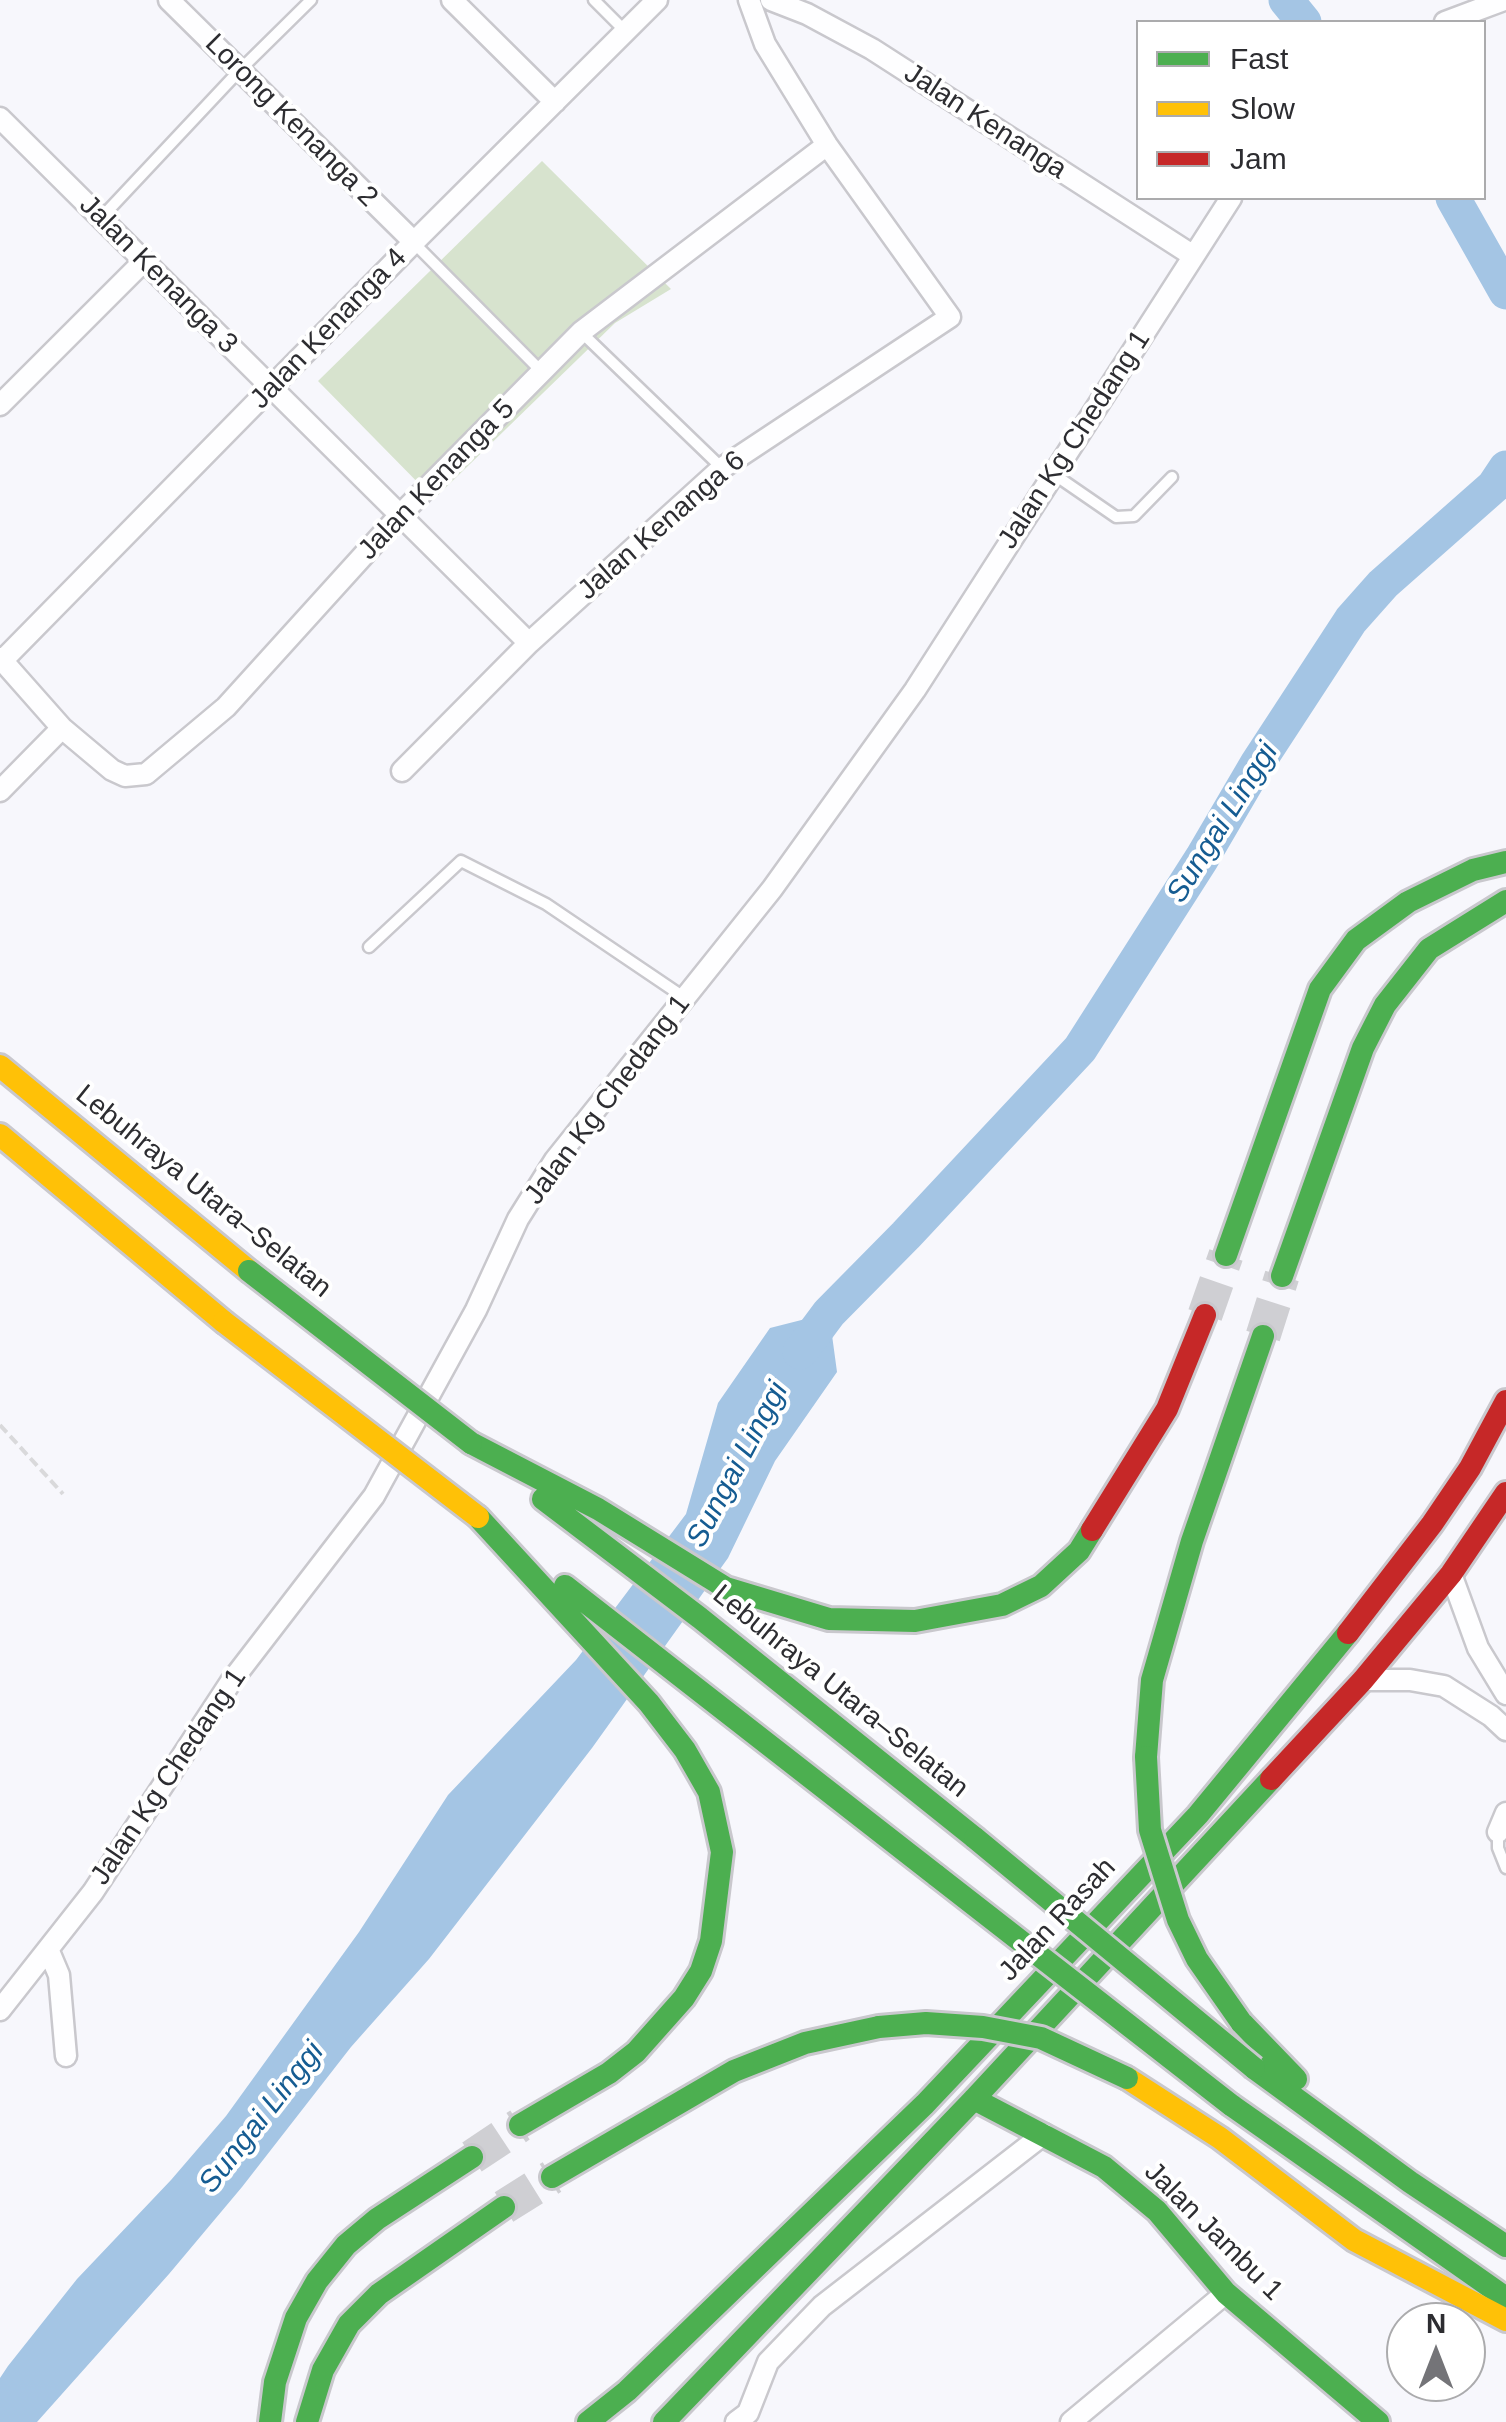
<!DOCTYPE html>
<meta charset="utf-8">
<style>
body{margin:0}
#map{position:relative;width:1506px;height:2422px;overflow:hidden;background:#f7f7fc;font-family:Helvetica,sans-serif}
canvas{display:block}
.legend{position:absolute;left:1136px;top:20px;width:350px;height:180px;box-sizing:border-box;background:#fff;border:2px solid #ababad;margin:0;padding:12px 18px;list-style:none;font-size:30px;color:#2d2d31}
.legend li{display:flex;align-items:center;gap:20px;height:50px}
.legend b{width:50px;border:2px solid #ababad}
.north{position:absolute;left:1386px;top:2302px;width:100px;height:100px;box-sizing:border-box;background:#fff;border:2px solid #ababad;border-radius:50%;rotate:0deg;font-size:28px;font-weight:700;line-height:40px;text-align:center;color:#2d2d31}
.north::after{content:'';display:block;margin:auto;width:35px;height:45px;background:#747478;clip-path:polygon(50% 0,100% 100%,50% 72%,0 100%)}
</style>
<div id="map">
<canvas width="1506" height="2422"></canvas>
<ul class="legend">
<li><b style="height:12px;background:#4caf50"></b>Fast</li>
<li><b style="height:12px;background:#ffc107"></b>Slow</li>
<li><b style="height:12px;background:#c62828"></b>Jam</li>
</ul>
<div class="north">N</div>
</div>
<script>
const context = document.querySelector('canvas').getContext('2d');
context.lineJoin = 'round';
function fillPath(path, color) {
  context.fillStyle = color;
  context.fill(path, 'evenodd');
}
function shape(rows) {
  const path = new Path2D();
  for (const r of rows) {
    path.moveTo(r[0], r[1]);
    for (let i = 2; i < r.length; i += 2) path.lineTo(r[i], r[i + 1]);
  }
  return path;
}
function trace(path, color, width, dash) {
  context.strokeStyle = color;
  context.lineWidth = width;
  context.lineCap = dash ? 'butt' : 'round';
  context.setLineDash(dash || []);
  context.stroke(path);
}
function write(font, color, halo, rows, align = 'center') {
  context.font = font + ' Helvetica,sans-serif';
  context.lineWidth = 8;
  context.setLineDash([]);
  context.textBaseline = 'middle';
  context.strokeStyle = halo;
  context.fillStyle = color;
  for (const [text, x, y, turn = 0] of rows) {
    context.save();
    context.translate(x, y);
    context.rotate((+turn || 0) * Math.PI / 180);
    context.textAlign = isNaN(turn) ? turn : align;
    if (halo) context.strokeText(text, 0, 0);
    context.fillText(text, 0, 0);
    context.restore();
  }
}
fillPath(shape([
 [542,161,671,289,615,323,434,499,318,381]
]), '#d7e3ce');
fillPath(shape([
 [829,1313,837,1372,775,1461,728,1558,592,1748,429,1959,351,2047,242,2187,169,2274,37,2422,0,2422,0,2378,8,2366,77,2279,171,2180,226,2116,359,1932,448,1795,576,1660,686,1514,718,1403,770,1328]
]), '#a4c5e4');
trace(shape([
 [1286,0,1304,22],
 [1453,198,1506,292],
 [800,1352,829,1313,906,1235,1080,1049,1202,858,1257,764,1351,620,1383,584,1494,486,1506,468]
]), '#a4c5e4', 35);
trace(shape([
 [1205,1315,1226,1255],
 [1263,1336,1282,1276],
 [472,2157,520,2125],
 [504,2207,552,2177]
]), '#cfcfd3', 35, [35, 18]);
const lane = shape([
 [594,0,625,31],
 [101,218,239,71,311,0],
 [414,243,542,372],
 [581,332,722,468],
 [1055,475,1116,517,1134,516,1172,477],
 [369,947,461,861,546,904,685,998],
 [1498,1833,1498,1848,1506,1868]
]);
const street = shape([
 [169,0,414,242],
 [452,0,555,102],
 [771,0,807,14,872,49,1192,255],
 [1445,22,1504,0],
 [0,118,529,643],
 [0,405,144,261],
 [0,658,62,728,112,770,125,776,146,774,226,707,400,515,581,332,827,145],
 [3,660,414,242,657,0],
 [402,771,529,643,722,468,950,317,827,145,765,44,749,0],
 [0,791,62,728],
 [1451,1574,1478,1648,1506,1694],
 [1363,1680,1410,1680,1444,1686,1491,1716,1506,1730],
 [1498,1832,1506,1813],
 [48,1949,59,1975,66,2056],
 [0,2010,93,1892,230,1683,374,1496,476,1310,518,1219,555,1160,772,889,915,690,1231,198],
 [736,2422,748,2413,768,2362,822,2306,1044,2134],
 [1071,2422,1226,2293]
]);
const fast = shape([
 [1226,1255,1320,989,1356,940,1408,902,1473,870,1506,862],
 [1282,1276,1363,1048,1385,1005,1429,949,1506,901],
 [471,1443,598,1509,726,1588,829,1619,915,1621,1002,1605,1041,1586,1079,1551,1092,1530],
 [543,1499,700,1618,975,1838],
 [478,1517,649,1703,685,1750,709,1792,722,1852,711,1941,701,1971,684,1998,636,2052,609,2073,520,2125],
 [565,1586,937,1876],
 [1146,1757,1152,1680,1192,1541,1263,1336],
 [1241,2022,1296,2079],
 [1254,2068,1410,2182,1506,2246],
 [974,2099,1104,2167,1157,2211,1226,2293,1378,2422],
 [1231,2105,1506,2298],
 [552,2177,734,2071,805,2043,879,2027],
 [270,2422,275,2382,296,2318,317,2281,346,2245,377,2219,472,2157],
 [307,2422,323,2370,349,2324,379,2294,504,2207],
 [588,2422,627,2391,925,2104,1198,1815,1348,1633],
 [664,2422,974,2099,1271,1779]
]);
const slow = shape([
 [0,1066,249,1271],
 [0,1135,224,1322],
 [1127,2078,1220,2138,1354,2240,1506,2320]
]);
const jam = shape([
 [1092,1530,1167,1409,1205,1315],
 [1348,1633,1432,1524,1470,1468,1506,1401],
 [1271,1779,1363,1680,1451,1574,1506,1493]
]);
trace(lane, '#c9c8cd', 15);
trace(street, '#c9c8cd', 25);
trace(fast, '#c9c8cd', 28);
trace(slow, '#c9c8cd', 28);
trace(jam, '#c9c8cd', 28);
trace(shape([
 [0,1425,63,1494]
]), '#d9d9db', 4, [10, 5]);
trace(lane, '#fefeff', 10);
trace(street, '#fefeff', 20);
trace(fast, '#4caf50', 22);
trace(slow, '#ffc107', 22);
trace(jam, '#c62828', 22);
const fastBridge = shape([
 [249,1271,471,1443],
 [1146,1757,1150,1830,1178,1920,1197,1959,1241,2022],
 [975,1838,1254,2068],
 [937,1876,1231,2105],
 [879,2027,926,2023,983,2027,1041,2038,1127,2078]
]);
const slowBridge = shape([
 [224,1322,478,1517]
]);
trace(fastBridge, '#c9c8cd', 28, []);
trace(slowBridge, '#c9c8cd', 28, []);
trace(fastBridge, '#4caf50', 22);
trace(slowBridge, '#ffc107', 22);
write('28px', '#2d2d31', '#fff', [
 ["Lorong Kenanga 2",291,121,45],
 ["Jalan Kenanga",985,122,33],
 ["Jalan Kenanga 3",158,275,45],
 ["Jalan Kenanga 4",329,329,-46],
 ["Jalan Kg Chedang 1",1075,440,-57],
 ["Jalan Kenanga 5",437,480,-46],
 ["Jalan Kenanga 6",662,526,-41],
 ["Jalan Kg Chedang 1",608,1100,-53],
 ["Lebuhraya Utara–Selatan",203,1192,39],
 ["Lebuhraya Utara–Selatan",840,1692,39],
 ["Jalan Kg Chedang 1",169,1777,-56],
 ["Jalan Rasah",1058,1920,-47],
 ["Jalan Jambu 1",1213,2232,45]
]);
write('italic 30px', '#155c92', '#fff', [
 ["Sungai Linggi",1223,823,-58],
 ["Sungai Linggi",738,1465,-62],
 ["Sungai Linggi",262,2118,-52]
]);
</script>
